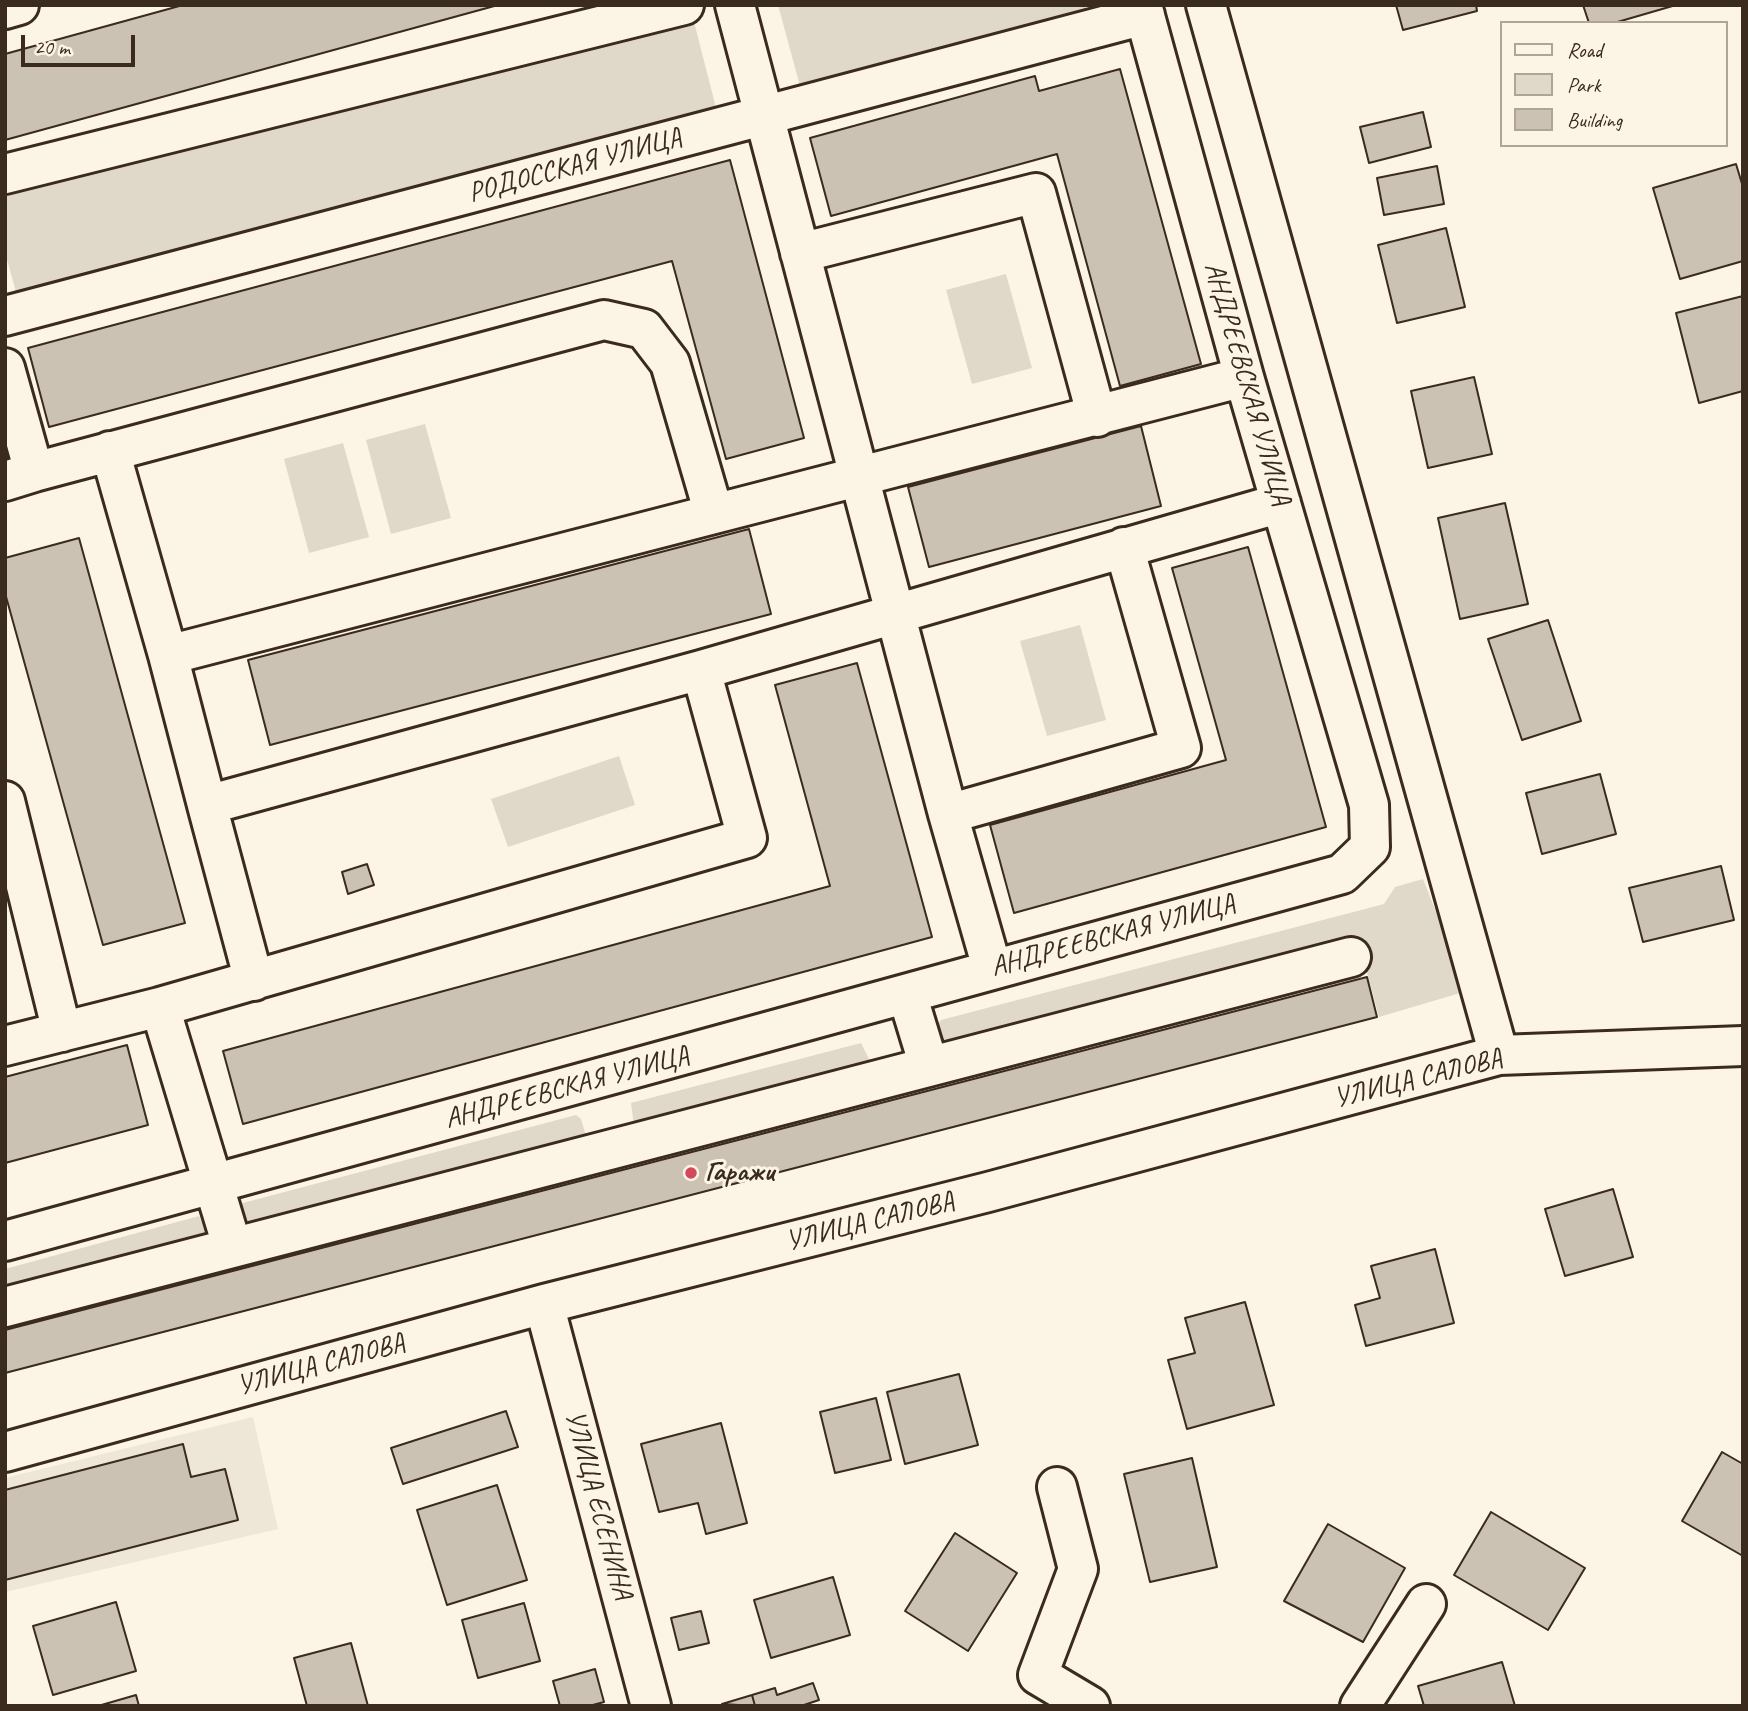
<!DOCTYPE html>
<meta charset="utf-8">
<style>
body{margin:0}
#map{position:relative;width:1748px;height:1711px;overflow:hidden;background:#fcf5e5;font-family:Caveat,sans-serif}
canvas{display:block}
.frame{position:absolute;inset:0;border:7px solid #3b2a1e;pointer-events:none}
.legend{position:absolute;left:1500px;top:21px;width:228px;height:126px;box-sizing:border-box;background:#fcf5e5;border:2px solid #afa495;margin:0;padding:9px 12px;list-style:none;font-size:21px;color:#3b2a1e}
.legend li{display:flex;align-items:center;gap:14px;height:35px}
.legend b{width:35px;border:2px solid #afa495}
.scale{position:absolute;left:21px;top:35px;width:114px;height:32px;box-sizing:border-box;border:4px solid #3b2a1e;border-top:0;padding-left:9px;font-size:21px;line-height:24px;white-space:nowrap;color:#3b2a1e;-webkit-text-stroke:5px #fcf5e5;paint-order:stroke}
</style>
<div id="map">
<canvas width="1748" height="1711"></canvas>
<div class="frame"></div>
<ul class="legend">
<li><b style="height:9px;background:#fcf5e5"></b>Road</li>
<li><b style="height:19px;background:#e0d8c8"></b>Park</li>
<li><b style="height:19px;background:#ccc2b3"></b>Building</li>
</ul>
<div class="scale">20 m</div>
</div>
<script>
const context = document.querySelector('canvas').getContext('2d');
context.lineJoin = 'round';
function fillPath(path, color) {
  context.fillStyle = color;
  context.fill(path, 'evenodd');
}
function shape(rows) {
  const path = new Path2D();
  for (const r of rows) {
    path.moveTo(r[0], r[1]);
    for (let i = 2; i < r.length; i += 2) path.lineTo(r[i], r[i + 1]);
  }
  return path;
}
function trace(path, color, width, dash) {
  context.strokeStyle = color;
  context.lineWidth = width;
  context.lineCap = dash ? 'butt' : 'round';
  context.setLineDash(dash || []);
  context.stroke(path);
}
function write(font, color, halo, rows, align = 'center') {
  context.font = font + ' Caveat,sans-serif';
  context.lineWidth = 6;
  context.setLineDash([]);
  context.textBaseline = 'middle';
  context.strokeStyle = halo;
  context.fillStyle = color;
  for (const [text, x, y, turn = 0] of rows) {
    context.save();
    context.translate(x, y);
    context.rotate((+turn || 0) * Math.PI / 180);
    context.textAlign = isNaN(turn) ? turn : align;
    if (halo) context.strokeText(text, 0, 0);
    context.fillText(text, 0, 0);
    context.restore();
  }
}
fillPath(shape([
 [253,1417,278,1529,5,1592,5,1478]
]), '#eee6d6');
fillPath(shape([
 [778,5,1085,5,1086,8,800,86],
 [692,14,716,108,16,292,5,252,5,195],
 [1006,274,1032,368,972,384,946,290],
 [425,424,451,518,391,534,366,440],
 [343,443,369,537,309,553,284,459],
 [1080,625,1106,720,1047,736,1020,641],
 [619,756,635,805,508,847,491,799],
 [1423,879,1467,991,1379,1017,1359,943,943,1047,937,1026,941,1020,1384,904,1395,887],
 [861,1043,870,1061,868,1068,634,1126,631,1103],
 [576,1115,581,1119,586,1136,583,1141,245,1228,239,1204],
 [199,1216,208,1237,5,1295,5,1269]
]), '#e0d8c8');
const building = shape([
 [183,5,498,5,5,140,5,54,183,5],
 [1396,5,1476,5,1477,11,1403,30,1396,5],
 [1583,5,1676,5,1614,23,1589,23,1583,5],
 [1120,69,1201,364,1120,386,1057,154,831,216,810,138,1035,76,1039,91,1120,69],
 [1423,112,1431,147,1369,163,1360,127,1423,112],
 [730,160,804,438,726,459,672,261,49,427,28,348,730,160],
 [1736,164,1743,187,1743,261,1680,279,1653,188,1736,164],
 [1437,166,1444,204,1384,215,1377,178,1437,166],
 [1446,228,1465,307,1397,323,1378,245,1446,228],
 [1743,296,1743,391,1699,403,1676,313,1743,296],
 [1474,377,1492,454,1428,468,1411,391,1474,377],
 [1141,426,1161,506,929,567,908,487,1141,426],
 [1505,503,1528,604,1460,619,1438,518,1505,503],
 [749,529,771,614,270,745,248,660,749,529],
 [79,538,185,923,103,945,5,593,5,558,79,538],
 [1248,547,1326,827,1014,913,990,825,1226,760,1172,568,1248,547],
 [1548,620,1581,721,1522,740,1488,639,1548,620],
 [857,663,932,937,243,1124,223,1051,830,886,775,685,857,663],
 [1600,774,1616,834,1542,854,1526,793,1600,774],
 [367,864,374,885,348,894,342,872,367,864],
 [1721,866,1734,920,1643,942,1629,888,1721,866],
 [1367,977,1377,1017,5,1373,5,1330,1367,977],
 [127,1045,148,1125,5,1163,5,1077,127,1045],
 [1613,1189,1633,1257,1565,1276,1545,1209,1613,1189],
 [1435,1249,1454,1323,1366,1346,1355,1305,1380,1298,1371,1266,1435,1249],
 [1245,1302,1274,1405,1187,1429,1168,1360,1195,1353,1185,1318,1245,1302],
 [959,1374,978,1445,905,1464,887,1392,959,1374],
 [876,1398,891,1460,835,1473,820,1412,876,1398],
 [506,1411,518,1447,403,1484,391,1448,506,1411],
 [721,1423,747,1523,706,1534,698,1503,659,1512,641,1444,721,1423],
 [183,1444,191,1477,225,1469,238,1520,5,1580,5,1490,183,1444],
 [1722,1452,1743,1464,1743,1556,1682,1521,1722,1452],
 [1192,1458,1217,1567,1150,1582,1124,1474,1192,1458],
 [497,1485,527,1580,447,1605,417,1510,497,1485],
 [1491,1512,1585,1568,1548,1630,1454,1575,1491,1512],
 [1328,1524,1405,1568,1363,1642,1284,1601,1328,1524],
 [955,1533,1017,1573,968,1651,905,1611,955,1533],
 [833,1577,850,1635,771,1658,754,1600,833,1577],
 [116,1602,136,1671,53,1695,33,1626,116,1602],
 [524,1603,540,1661,478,1678,462,1620,524,1603],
 [701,1611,709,1643,679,1650,671,1618,701,1611],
 [351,1643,368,1706,307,1706,294,1658,351,1643],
 [1502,1662,1515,1706,1424,1706,1418,1686,1502,1662],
 [595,1669,604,1702,589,1706,560,1706,553,1681,595,1669],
 [813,1683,819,1700,801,1706,755,1706,752,1695,775,1688,777,1695,813,1683],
 [136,1695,139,1706,98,1706,136,1695],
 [752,1695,755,1706,722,1704,752,1695]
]);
fillPath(building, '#ccc2b3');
trace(building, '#3b2a1e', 2);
const minor = shape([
 [735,5,948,814,992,968],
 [1206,5,1499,1055],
 [5,9,19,5],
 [5,174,684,5],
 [800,253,1036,193,1097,417],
 [5,316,1145,15],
 [5,368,34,472,5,481],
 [1244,377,168,655,207,805,701,670,1281,503],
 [110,451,168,655],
 [34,472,604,320,644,329,670,363,714,514],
 [5,801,62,1032],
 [207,805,254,981],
 [948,814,1181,748,1124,547],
 [907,994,929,1066],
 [160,1007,747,838,701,670],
 [5,1046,160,1007,232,1246],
 [5,1241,1342,874,1370,847,1369,805,1244,377,1142,5],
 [544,1304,651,1706],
 [5,1307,1351,957],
 [5,1452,544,1304,988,1192,1499,1055,1743,1046],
 [1057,1487,1078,1569,1038,1675,1090,1706],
 [1360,1706,1426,1604]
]);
trace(minor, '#3b2a1e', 44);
trace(minor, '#fcf5e5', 38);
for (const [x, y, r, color] of [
 [691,1173,7,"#d1495b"]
]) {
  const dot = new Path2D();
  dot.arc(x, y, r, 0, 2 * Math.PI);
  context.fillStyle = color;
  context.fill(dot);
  trace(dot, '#fcf5e5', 2.5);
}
write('28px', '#3b2a1e', '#fcf5e5', [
 ["РОДОССКАЯ УЛИЦА",575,166,-15],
 ["АНДРЕЕВСКАЯ УЛИЦА",1247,384,74],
 ["АНДРЕЕВСКАЯ УЛИЦА",1113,936,-15],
 ["УЛИЦА САЛОВА",1418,1079,-14],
 ["АНДРЕЕВСКАЯ УЛИЦА",567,1088,-15],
 ["УЛИЦА САЛОВА",870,1222,-14],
 ["УЛИЦА САЛОВА",321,1365,-15],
 ["УЛИЦА ЕСЕНИНА",598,1505,75]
]);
write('bold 28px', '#3b2a1e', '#fcf5e5', [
 ["Гаражи",705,1173]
], 'left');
</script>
